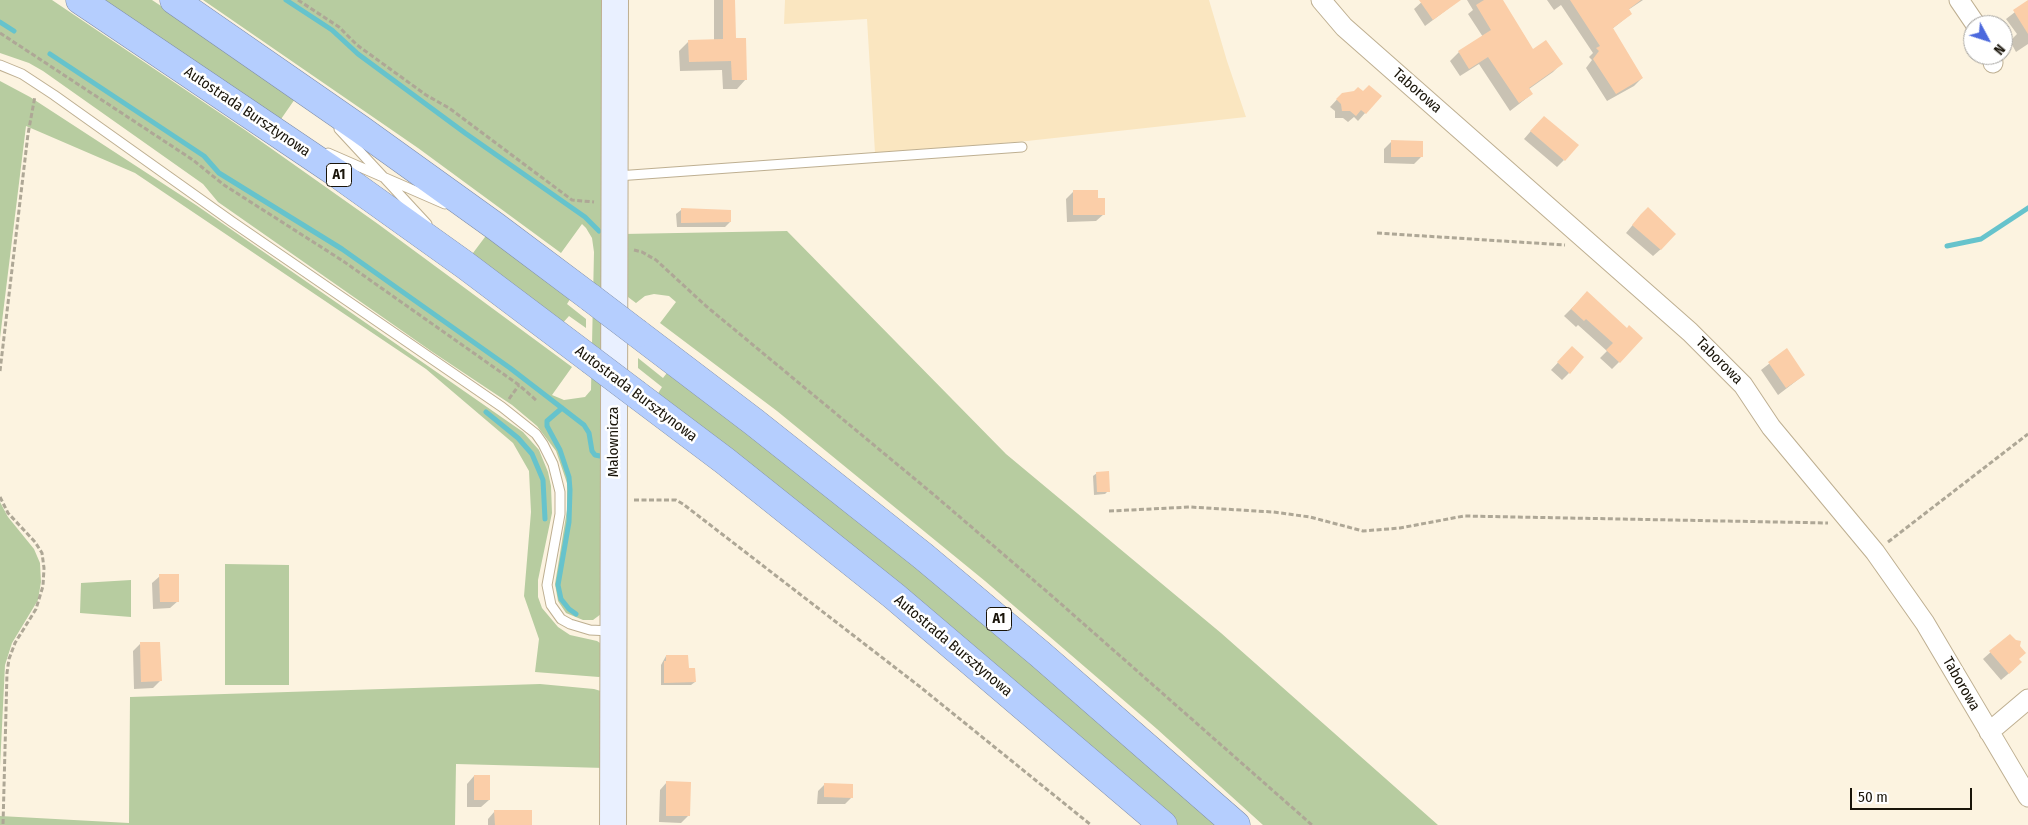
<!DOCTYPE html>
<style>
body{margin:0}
#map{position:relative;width:2028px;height:825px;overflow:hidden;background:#fcf3e0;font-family:"Fira Sans Condensed",sans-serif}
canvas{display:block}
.north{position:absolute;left:1963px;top:15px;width:50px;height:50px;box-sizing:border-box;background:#fff;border:1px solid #a3a19d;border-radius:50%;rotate:130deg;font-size:14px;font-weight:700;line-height:20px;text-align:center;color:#191409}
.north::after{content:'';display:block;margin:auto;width:18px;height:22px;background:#4c69dd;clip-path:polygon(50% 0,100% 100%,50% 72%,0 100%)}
.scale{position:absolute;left:1850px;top:788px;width:122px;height:22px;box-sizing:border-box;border:2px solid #191409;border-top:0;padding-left:6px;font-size:15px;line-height:18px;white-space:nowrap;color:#191409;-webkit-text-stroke:4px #fff;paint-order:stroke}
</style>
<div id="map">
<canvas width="2028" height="825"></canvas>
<div class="north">N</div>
<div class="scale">50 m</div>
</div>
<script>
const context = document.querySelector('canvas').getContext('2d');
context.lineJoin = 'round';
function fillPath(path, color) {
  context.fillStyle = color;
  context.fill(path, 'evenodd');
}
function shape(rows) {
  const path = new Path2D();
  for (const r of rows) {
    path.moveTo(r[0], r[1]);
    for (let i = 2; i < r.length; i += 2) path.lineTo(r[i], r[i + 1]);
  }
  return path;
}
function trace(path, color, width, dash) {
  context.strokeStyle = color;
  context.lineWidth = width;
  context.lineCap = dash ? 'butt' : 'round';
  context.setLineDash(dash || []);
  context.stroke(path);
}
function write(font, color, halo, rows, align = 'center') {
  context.font = font + ' "Fira Sans Condensed",sans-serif';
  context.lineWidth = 5;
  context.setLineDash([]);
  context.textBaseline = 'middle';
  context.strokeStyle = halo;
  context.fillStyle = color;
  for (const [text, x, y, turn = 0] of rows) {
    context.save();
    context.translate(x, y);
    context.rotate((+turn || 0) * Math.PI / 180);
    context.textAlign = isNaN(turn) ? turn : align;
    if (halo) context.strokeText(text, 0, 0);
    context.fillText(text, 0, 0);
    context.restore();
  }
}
fillPath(shape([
 [785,0,1209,0,1227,61,1246,117,1027,141,875,153,867,19,784,24]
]), '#fae6c0');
fillPath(shape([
 [0,0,52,0,245,130,378,224,572,367,552,395,564,400,585,397,591,390,594,252,592,238,586,228,582,224,561,253,418,148,203,0,608,0,601,614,593,620,583,620,566,613,558,601,555,584,567,510,567,483,556,451,537,426,512,405,431,351,218,202,203,184,43,71,29,63,0,53],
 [100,0,152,0,297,96,279,122],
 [0,81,30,97,196,205,523,432,539,450,548,472,551,486,552,513,538,580,538,597,542,608,558,627,570,635,597,641,603,645,606,673,599,677,535,672,539,639,524,596,531,512,529,471,513,443,426,369,135,173,26,126,0,338],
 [787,231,1006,454,1221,633,1438,825,1263,825,1157,729,985,581,777,411,660,323,676,302,669,296,654,294,645,296,636,303,624,294,623,234],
 [488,233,572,296,567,304,586,319,586,328,569,316,561,325,470,257],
 [638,358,663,378,670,369,986,622,1221,825,1178,825,1138,790,657,395,662,387,638,368],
 [0,502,8,517,34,549,40,563,41,582,38,600,12,643,5,665,0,767],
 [225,564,289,565,289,685,225,685],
 [131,580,131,617,80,613,81,583],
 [540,684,594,689,604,692,605,768,456,764,455,825,0,825,0,816,129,823,130,697]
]), '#b7cca0');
fillPath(shape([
 [714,0,734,0,735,40,746,79,737,89,723,89,722,70,680,71,679,51,689,41,714,40],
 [1424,0,1449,0,1453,5,1425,26,1414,9],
 [1467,0,1502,0,1533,50,1561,64,1553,72,1529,89,1532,94,1510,111,1479,64,1460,76,1450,61,1459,52,1483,37,1468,14,1473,10],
 [1547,0,1643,0,1628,10,1631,14,1612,29,1642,78,1634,86,1607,101,1586,68,1592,60,1589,57,1593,53,1561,5,1554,10],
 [2028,2,2028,44,2016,52,2010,41,2017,34,2006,19],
 [1342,94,1380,96,1358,121,1354,117,1348,122,1343,118,1335,118,1335,111,1330,107],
 [1537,124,1564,160,1557,167,1524,139],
 [1392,141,1421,157,1414,164,1384,163,1384,149],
 [1074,191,1104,214,1096,221,1067,222,1066,199],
 [681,210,730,222,725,227,677,227,676,214],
 [1641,215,1661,249,1653,256,1626,233],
 [1580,300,1626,330,1619,362,1612,369,1600,358,1607,351,1578,325,1576,327,1564,316],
 [1787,350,1804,375,1778,395,1761,370],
 [1565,355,1569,373,1562,380,1551,370],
 [1097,473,1108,491,1105,494,1094,495,1093,476],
 [160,576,178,601,170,608,153,609,152,583],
 [2010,635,2018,659,2014,669,2001,680,1983,659],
 [140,644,160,681,153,688,134,689,133,651],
 [666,656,688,669,695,682,691,685,661,685,661,665],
 [474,776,489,800,481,807,467,807,467,784],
 [667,782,688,816,681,823,659,822,660,790],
 [825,784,852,797,845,804,817,804,818,791],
 [495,811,530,825,488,825,488,819]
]), '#0003');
trace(shape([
 [286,0,332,30,358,54,465,133,585,217,599,231],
 [0,22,14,31],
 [50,54,204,156,219,173,342,249,510,368,584,425,589,433,592,451,595,455,600,456],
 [1947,246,1981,239,2028,208],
 [562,408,547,421,547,426,560,450,569,477,570,490,569,522,558,585,561,599,569,609,576,614],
 [486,412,518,438,532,454,543,480,545,519]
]), '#66c3cc', 5);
fillPath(shape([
 [723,0,735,0,736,38,746,38,747,80,732,80,731,61,689,62,688,40,723,39],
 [1419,0,1461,0,1433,20],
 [1484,0,1503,0,1533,49,1546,40,1563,64,1529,88,1533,94,1519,103,1488,57,1469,69,1458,51,1491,30,1476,5],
 [1570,0,1641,0,1629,9,1632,14,1613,28,1643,78,1616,94,1593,59,1599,51,1596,48,1600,46],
 [2028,0,2028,34,2013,10],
 [1369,85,1382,96,1366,114,1361,110,1356,116,1350,111,1342,111,1341,104,1336,99,1342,93,1354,91,1358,87,1363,91],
 [1544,116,1579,145,1565,161,1530,131],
 [1391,140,1423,141,1423,157,1391,157],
 [1073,190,1098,190,1098,198,1105,198,1105,215,1073,215],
 [1648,207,1676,234,1661,250,1632,225,1641,214],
 [681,208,731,210,731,222,681,223],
 [1587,291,1627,328,1629,325,1643,338,1620,363,1606,350,1613,343,1586,319,1584,321,1571,309],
 [1572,346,1584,357,1570,374,1557,362],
 [1787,348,1805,375,1786,388,1768,362],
 [1109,471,1110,492,1097,492,1096,472],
 [159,574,179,574,179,602,160,602],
 [2010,634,2016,640,2021,641,2020,646,2026,653,2019,659,2022,662,2009,674,1989,651],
 [140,642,160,642,162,681,141,682],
 [666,655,688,655,689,668,695,668,696,682,664,683,664,661,666,661],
 [474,775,490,775,490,800,474,800],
 [666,781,691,782,690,816,666,816],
 [824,783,853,784,853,798,824,797],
 [494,810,532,810,532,825,495,825]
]), '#fbcea8');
const lane = shape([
 [0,65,22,74,54,95,231,221,502,407,536,434,543,444,553,464,560,492,560,514,547,585,551,605,561,619,570,624,590,630,611,631],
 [339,129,427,224],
 [328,153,445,204],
 [617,176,1022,147]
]);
const street = shape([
 [1321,0,1344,27,1690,332,1743,385,1771,427,1875,552,1925,623,2028,797],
 [1959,0,1976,25],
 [1992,55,1993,63],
 [1989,732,2028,699]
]);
const secondary = shape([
 [613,825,615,0]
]);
const highway = shape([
 [80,0,335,172,465,265,591,360],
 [174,0,360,129,495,226,591,298],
 [637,333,754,422,923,556,1040,654,1236,825],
 [636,394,725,461,894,596,1163,825]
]);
trace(lane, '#beaf91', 11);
trace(street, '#beaf91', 21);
trace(secondary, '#beaf91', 28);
trace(highway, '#7e8da8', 29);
trace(shape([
 [298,0,339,27,357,45,426,95,449,108,572,200,594,202],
 [0,33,193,160,224,185,343,261,519,385,537,401],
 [1377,233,1565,245],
 [634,250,642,252,656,260,706,306,933,494,1052,596,1312,825],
 [0,371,28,134,35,96],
 [509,399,519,385],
 [0,497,8,513,35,542,42,553,44,568,43,586,36,609,15,643,9,659,7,673,3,825],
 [634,500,676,500,683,504,919,686,1091,825],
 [1109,511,1190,507,1273,512,1310,517,1363,531,1400,528,1464,516,1828,523],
 [1888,542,2028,434]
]), '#aea796', 3, [5, 2.5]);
trace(lane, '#fff', 9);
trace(street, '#fff', 19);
trace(secondary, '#e9f0ff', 26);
trace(highway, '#b5cefe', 28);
const highwayBridge = shape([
 [591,298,637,333],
 [591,360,636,394]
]);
trace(highwayBridge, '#7e8da8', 29, []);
trace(highwayBridge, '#b5cefe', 28);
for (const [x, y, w] of [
 [339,175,25],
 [999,619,25]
]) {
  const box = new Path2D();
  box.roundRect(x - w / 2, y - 11.5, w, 23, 4);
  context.fillStyle = '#fff';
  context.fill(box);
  trace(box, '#191409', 1);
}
write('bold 14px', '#191409', null, [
 ["A1",339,175],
 ["A1",999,619]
]);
write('15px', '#191409', '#fff', [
 ["Taborowa",1417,91,41],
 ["Autostrada Bursztynowa",247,112,34],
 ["Taborowa",1719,361,45],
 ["Autostrada Bursztynowa",636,394,37],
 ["Malownicza",614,442,-90],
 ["Autostrada Bursztynowa",953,646,40],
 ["Taborowa",1961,684,60]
]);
</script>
